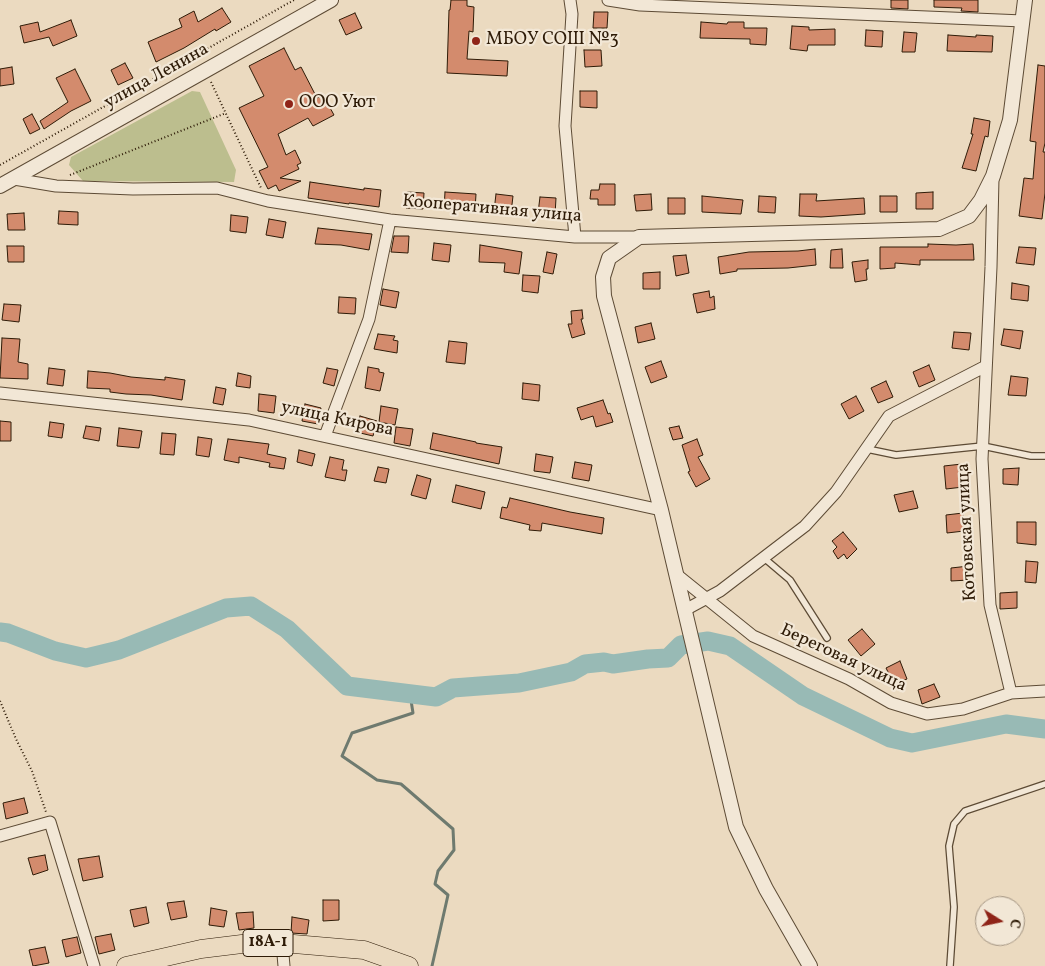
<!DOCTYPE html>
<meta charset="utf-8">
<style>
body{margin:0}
#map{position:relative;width:1045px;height:966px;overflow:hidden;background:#ebdac0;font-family:Vollkorn,serif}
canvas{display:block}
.north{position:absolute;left:975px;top:896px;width:50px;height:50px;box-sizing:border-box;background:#f2e7d6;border:1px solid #a49583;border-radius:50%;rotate:100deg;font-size:14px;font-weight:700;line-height:20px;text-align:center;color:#2e1b07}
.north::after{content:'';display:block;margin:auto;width:18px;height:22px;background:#8f2418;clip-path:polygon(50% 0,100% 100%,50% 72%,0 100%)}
</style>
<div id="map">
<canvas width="1045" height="966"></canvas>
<div class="north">С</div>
</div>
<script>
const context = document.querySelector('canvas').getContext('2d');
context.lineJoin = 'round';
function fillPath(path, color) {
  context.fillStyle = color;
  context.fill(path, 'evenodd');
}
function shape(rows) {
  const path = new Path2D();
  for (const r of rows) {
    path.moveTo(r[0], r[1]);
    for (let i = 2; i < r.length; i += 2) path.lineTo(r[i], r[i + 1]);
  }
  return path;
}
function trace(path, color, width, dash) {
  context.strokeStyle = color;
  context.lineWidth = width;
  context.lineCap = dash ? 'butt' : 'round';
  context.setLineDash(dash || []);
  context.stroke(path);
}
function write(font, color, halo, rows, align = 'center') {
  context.font = font + ' Vollkorn,serif';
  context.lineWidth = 4.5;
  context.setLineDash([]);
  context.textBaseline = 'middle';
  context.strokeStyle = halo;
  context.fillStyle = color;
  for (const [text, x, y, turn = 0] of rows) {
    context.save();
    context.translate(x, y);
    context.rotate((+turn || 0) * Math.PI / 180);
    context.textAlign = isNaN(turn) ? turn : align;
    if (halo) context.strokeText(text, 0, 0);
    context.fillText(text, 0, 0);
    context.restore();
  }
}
fillPath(shape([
 [192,91,200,92,236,170,234,182,83,181,69,165,71,157]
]), '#bcbe8e');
trace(shape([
 [410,694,413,713,352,733,342,756,377,780,401,784,453,829,454,850,438,871,435,884,448,895,432,966]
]), '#6e7a6f', 3);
trace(shape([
 [0,632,8,633,55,651,86,658,119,650,226,608,251,606,287,629,347,686,436,697,453,688,519,683,571,672,585,664,604,662,613,664,648,659,668,658,681,645,708,641,730,646,803,696,890,738,912,743,1006,724,1045,729]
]), '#98bab5', 19);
const building = shape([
 [451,0,467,0,467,6,474,7,473,32,469,31,467,59,508,61,507,76,447,73,449,10,450,10,451,0],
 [891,0,908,0,908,9,891,8,891,0],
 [934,0,978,0,978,12,961,11,962,8,934,7,934,0],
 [222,8,231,22,216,31,215,29,184,48,156,62,148,42,182,27,179,19,194,11,198,22,222,8],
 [594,12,608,12,607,28,593,28,594,12],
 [355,13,362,28,346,35,339,20,355,13],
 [71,20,77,36,53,46,49,37,24,43,20,26,38,22,40,32,71,20],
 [701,22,727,24,728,22,744,22,744,28,767,28,766,45,750,44,750,39,700,38,701,22],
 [792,26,809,27,809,30,835,29,835,45,808,45,807,51,790,49,792,26],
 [866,30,883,31,882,47,865,46,866,30],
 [904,32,917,33,915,52,902,52,904,32],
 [948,35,976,37,976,35,993,36,992,52,947,51,948,35],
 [284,48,295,70,301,67,317,98,323,95,334,115,313,126,308,118,278,134,286,155,295,150,301,163,297,165,299,169,280,178,301,181,279,191,276,185,268,189,259,171,268,167,239,108,264,96,249,66,284,48],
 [584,50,601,50,602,66,585,67,584,50],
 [125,63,133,78,118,85,111,70,125,63],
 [1038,65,1045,66,1045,143,1043,152,1045,152,1045,193,1042,219,1019,216,1024,178,1033,179,1036,142,1030,141,1038,65],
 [12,67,14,84,0,86,0,69,12,67],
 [75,69,91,101,71,111,44,129,40,121,68,102,56,78,75,69],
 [580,91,597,91,597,108,580,107,580,91],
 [32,114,40,129,30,134,23,119,32,114],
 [974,118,990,121,988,137,985,136,976,171,962,168,973,134,971,134,974,118],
 [310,182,364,190,364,188,381,190,379,207,349,203,349,204,308,198,310,182],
 [600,184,615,184,615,205,598,205,598,199,590,199,591,190,599,190,600,184],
 [408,192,424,193,423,209,406,208,408,192],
 [445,192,476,194,475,210,444,209,445,192],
 [933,192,933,209,916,209,916,193,933,192],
 [496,194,513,196,511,213,494,211,496,194],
 [651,194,652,210,636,211,634,195,651,194],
 [800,194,817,194,816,201,864,198,865,214,821,217,799,216,800,194],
 [702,196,743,200,741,214,702,212,702,196],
 [759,196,776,197,775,213,758,212,759,196],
 [880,196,897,196,897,212,880,212,880,196],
 [540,197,556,198,555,215,538,213,540,197],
 [668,198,685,198,685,214,668,214,668,198],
 [59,211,78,212,78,225,58,224,59,211],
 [24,213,25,230,8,230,7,214,24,213],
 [231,215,248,217,246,233,230,231,231,215],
 [269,219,286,222,283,238,266,235,269,219],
 [318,228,372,234,369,250,341,245,315,244,318,228],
 [394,236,409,236,408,253,391,252,394,236],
 [434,243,451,245,449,262,432,260,434,243],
 [928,244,956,245,973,244,974,260,920,260,920,265,895,263,895,268,880,269,880,247,928,247,928,244],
 [480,245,522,252,519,274,504,272,505,263,479,262,480,245],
 [7,246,24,246,24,262,8,262,7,246],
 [1019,247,1036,248,1034,265,1016,263,1019,247],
 [815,249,816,265,788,268,737,269,737,271,720,274,718,257,749,252,798,251,815,249],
 [842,249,843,268,830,268,831,250,842,249],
 [547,252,557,254,553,274,543,272,547,252],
 [686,255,689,273,676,276,673,256,686,255],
 [868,260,868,269,866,269,867,280,855,282,852,262,868,260],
 [660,272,660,289,643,289,643,273,660,272],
 [523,275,540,276,538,293,522,291,523,275],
 [1012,283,1029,286,1028,301,1011,299,1012,283],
 [383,289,399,292,396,308,380,305,383,289],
 [709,291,710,298,714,296,715,309,697,313,693,294,709,291],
 [339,297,356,298,355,314,338,313,339,297],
 [4,304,21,305,19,322,2,320,4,304],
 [582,310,583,319,581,319,585,334,572,338,568,324,572,324,571,311,582,310],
 [651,323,655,339,638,343,635,327,651,323],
 [1004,329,1023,331,1020,349,1001,345,1004,329],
 [954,332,971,333,969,350,952,348,954,332],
 [378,334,395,336,393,340,398,341,397,353,374,349,378,334],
 [2,338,20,339,18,362,28,364,28,379,0,378,2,338],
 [449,341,467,343,465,364,446,362,449,341],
 [661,361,667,377,651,383,645,367,661,361],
 [929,365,935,380,919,387,913,372,929,365],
 [368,367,379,369,379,372,384,373,380,391,365,388,368,367],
 [49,368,65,370,63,386,47,384,49,368],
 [327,368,338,370,334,386,323,383,327,368],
 [88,371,110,373,131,377,165,380,165,377,185,380,182,400,151,395,126,394,110,392,110,389,87,388,88,371],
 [238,373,251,376,250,388,236,386,238,373],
 [1011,376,1028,378,1026,396,1008,395,1011,376],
 [886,381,893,397,878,403,871,388,886,381],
 [523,383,540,385,539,401,522,399,523,383],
 [216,387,226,389,223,405,213,403,216,387],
 [259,394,276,396,274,413,258,411,259,394],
 [856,396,864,411,849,419,841,404,856,396],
 [603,400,608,414,610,413,613,422,596,427,593,416,581,420,577,408,603,400],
 [305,404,321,408,318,424,302,421,305,404],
 [381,406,398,409,395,425,379,422,381,406],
 [360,416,377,421,373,436,356,432,360,416],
 [0,421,11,422,11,441,0,441,0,421],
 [50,422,64,424,62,438,48,436,50,422],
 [86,426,101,428,99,441,83,438,86,426],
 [679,426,683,438,673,440,669,428,679,426],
 [396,427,413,429,410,446,394,443,396,427],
 [119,428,142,431,139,448,117,446,119,428],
 [162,433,176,434,174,455,160,454,162,433],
 [433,433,476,442,476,443,502,447,499,464,430,449,433,433],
 [198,437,212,439,209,457,196,455,198,437],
 [228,439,269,444,267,454,286,458,284,469,269,467,270,463,239,457,239,463,224,460,228,439],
 [697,439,703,455,698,457,710,479,696,487,688,472,690,471,682,445,697,439],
 [299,450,315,454,312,466,297,462,299,450],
 [536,454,553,457,550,473,534,471,536,454],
 [330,457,344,460,342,470,347,470,345,481,325,477,330,457],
 [575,462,592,465,589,481,572,478,575,462],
 [962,464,963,487,946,489,944,466,962,464],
 [378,467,389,469,386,483,374,481,378,467],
 [1019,468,1018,485,1003,484,1003,469,1019,468],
 [417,475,431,479,426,499,411,495,417,475],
 [456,485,485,492,481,509,452,502,456,485],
 [913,491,918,508,899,512,894,495,913,491],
 [510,498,570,512,604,518,602,534,542,523,541,531,529,530,530,525,500,518,502,507,507,508,510,498],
 [963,513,964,531,947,533,946,515,963,513],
 [1017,522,1036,522,1036,545,1017,543,1017,522],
 [843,532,857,549,847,559,844,554,838,559,833,551,837,547,832,541,843,532],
 [1026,561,1038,562,1036,583,1025,582,1026,561],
 [969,566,969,580,951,581,951,568,969,566],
 [1017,592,1017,608,1000,609,1000,593,1017,592],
 [862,629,875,644,861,656,848,640,862,629],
 [900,661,907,679,894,684,886,668,900,661],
 [934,684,940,697,922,704,918,690,934,684],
 [24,798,28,813,6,819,3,803,24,798],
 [45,855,48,870,33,875,28,858,45,855],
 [99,856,103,877,83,881,78,859,99,856],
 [323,900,339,900,339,920,323,921,323,900],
 [184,901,187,917,171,920,167,903,184,901],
 [146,907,149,923,134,927,130,910,146,907],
 [211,908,227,911,224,927,209,925,211,908],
 [253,912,254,928,239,930,236,913,253,912],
 [292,917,309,920,307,934,291,933,292,917],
 [111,934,115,950,99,954,95,937,111,934],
 [77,937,81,953,66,957,62,940,77,937],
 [45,947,49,963,33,966,29,950,45,947]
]);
fillPath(building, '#d38b6d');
trace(building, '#2e1b07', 1);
const service = shape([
 [867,449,896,455,983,446,1031,456,1045,456],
 [764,558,790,580,827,638],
 [950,966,954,907,949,846,954,824,965,811,1045,784]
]);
const minor = shape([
 [570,0,572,14,565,126,575,237],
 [608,0,640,5,1023,21],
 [993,178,991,267,982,459,990,605,1011,693],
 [14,179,56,186,133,189,217,188,268,201,390,220,575,237,639,237],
 [0,393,249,420,661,510],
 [325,436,369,319,390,220],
 [676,574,753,636,849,679,891,703,927,714,963,709,1011,693,1045,691],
 [685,610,720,591,805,526,836,492,889,416,986,366],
 [0,836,50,822,94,966],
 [282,943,284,966]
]);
const tertiary = shape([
 [0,186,331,0],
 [810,966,766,889,736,827,661,510,604,296,603,277,609,258,639,237,939,229,969,216,981,200,993,176,1010,120,1025,0]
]);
const primary = shape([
 [126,966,201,949,250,943,282,943,364,950,409,966]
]);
trace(service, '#5d4b35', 8);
trace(minor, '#5d4b35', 13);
trace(tertiary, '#5d4b35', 16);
trace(primary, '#2e1b07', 19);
trace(shape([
 [211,82,261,188],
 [0,165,294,0],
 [70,175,226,113],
 [0,701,16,739,32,771,46,812]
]), '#2e1b07', 2, [1, 2.5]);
trace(service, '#f2e7d6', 5.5);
trace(minor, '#f2e7d6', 11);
trace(tertiary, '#f2e7d6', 14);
trace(primary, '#ebdac0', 18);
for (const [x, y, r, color] of [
 [476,41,5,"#8f2418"],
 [289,104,5,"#8f2418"]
]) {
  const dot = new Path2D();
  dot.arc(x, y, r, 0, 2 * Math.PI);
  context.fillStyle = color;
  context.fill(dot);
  trace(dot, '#f2e7d6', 2);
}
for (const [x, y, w] of [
 [268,943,50]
]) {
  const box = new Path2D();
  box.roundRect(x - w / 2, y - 13.5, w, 27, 4);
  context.fillStyle = '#f2e7d6';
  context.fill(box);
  trace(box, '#2e1b07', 1);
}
write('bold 16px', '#2e1b07', null, [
 ["18А-1",268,943]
]);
write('18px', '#2e1b07', '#f2e7d6', [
 ["МБОУ СОШ №3",486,41],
 ["ООО Уют",299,104]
], 'left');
write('18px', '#2e1b07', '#f2e7d6', [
 ["улица Ленина",157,77,-29],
 ["Кооперативная улица",492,210,5],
 ["улица Кирова",337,420,12],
 ["Котовская улица",968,532,-93],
 ["Береговая улица",843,659,25]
]);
</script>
